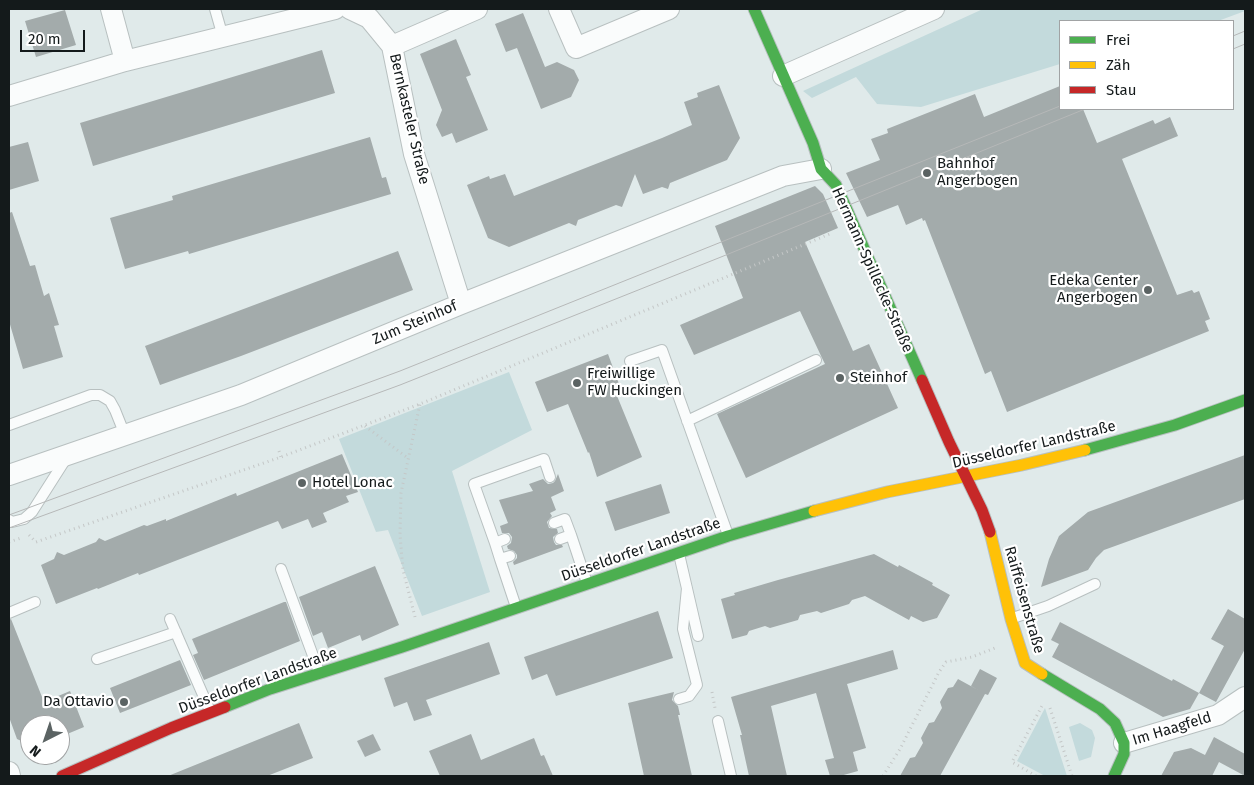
<!DOCTYPE html>
<meta charset="utf-8">
<style>
body{margin:0}
#map{position:relative;width:1254px;height:785px;overflow:hidden;background:#e0eaea;font-family:"Fira Sans",sans-serif}
canvas{display:block}
.frame{position:absolute;inset:0;border:10px solid #141a1b;pointer-events:none}
.legend{position:absolute;left:1059px;top:20px;width:175px;height:90px;box-sizing:border-box;background:#fff;border:1px solid #a1a3a4;margin:0;padding:6px 9px;list-style:none;font-size:15px;color:#141a1b}
.legend li{display:flex;align-items:center;gap:10px;height:25px}
.legend b{width:25px;border:1px solid #a1a3a4}
.north{position:absolute;left:20px;top:715px;width:50px;height:50px;box-sizing:border-box;background:#fff;border:1px solid #a1a3a4;border-radius:50%;rotate:221deg;font-size:14px;font-weight:700;line-height:20px;text-align:center;color:#141a1b}
.north::after{content:'';display:block;margin:auto;width:18px;height:22px;background:#5b6363;clip-path:polygon(50% 0,100% 100%,50% 72%,0 100%)}
.scale{position:absolute;left:20px;top:30px;width:65px;height:22px;box-sizing:border-box;border:2px solid #141a1b;border-top:0;padding-left:6px;font-size:15px;line-height:18px;white-space:nowrap;color:#141a1b;-webkit-text-stroke:4px #fff;paint-order:stroke}
</style>
<div id="map">
<canvas width="1254" height="785"></canvas>
<div class="frame"></div>
<ul class="legend">
<li><b style="height:6px;background:#4caf50"></b>Frei</li>
<li><b style="height:6px;background:#ffc107"></b>Zäh</li>
<li><b style="height:6px;background:#c62828"></b>Stau</li>
</ul>
<div class="north">N</div>
<div class="scale">20 m</div>
</div>
<script>
const context = document.querySelector('canvas').getContext('2d');
context.lineJoin = 'round';
function fillPath(path, color) {
  context.fillStyle = color;
  context.fill(path, 'evenodd');
}
function shape(rows) {
  const path = new Path2D();
  for (const r of rows) {
    path.moveTo(r[0], r[1]);
    for (let i = 2; i < r.length; i += 2) path.lineTo(r[i], r[i + 1]);
  }
  return path;
}
function trace(path, color, width, dash) {
  context.strokeStyle = color;
  context.lineWidth = width;
  context.lineCap = dash ? 'butt' : 'round';
  context.setLineDash(dash || []);
  context.stroke(path);
}
function write(font, color, halo, rows, align = 'center') {
  context.font = font + ' "Fira Sans",sans-serif';
  context.lineWidth = 4.5;
  context.setLineDash([]);
  context.textBaseline = 'middle';
  context.strokeStyle = halo;
  context.fillStyle = color;
  for (const [text, x, y, turn = 0] of rows) {
    context.save();
    context.translate(x, y);
    context.rotate((+turn || 0) * Math.PI / 180);
    context.textAlign = isNaN(turn) ? turn : align;
    if (halo) context.strokeText(text, 0, 0);
    context.fillText(text, 0, 0);
    context.restore();
  }
}
fillPath(shape([
 [983,9,1245,9,1245,11,1218,21,1060,21,1060,64,921,107,877,104,856,77,812,98,803,91],
 [509,372,532,430,452,471,490,592,422,616,388,530,376,532,339,439],
 [1045,708,1067,776,1045,776,1017,761],
 [1080,723,1092,730,1095,738,1091,757,1079,761,1069,727]
]), '#c3dadc');
fillPath(shape([
 [65,10,76,45,36,57,25,21],
 [523,13,545,67,557,62,574,70,579,80,571,97,541,109,517,48,506,52,495,24],
 [456,39,471,75,466,77,488,130,456,143,452,133,442,137,436,125,442,110,420,54],
 [322,50,335,93,93,166,80,123],
 [719,85,740,138,727,160,670,183,668,189,662,187,643,194,635,174,622,207,616,205,578,220,576,226,569,223,509,247,488,238,467,185,489,176,490,179,505,174,514,196,662,138,692,125,684,102,698,97,697,93],
 [1060,86,1060,109,1083,109,1097,143,1153,120,1155,124,1170,117,1178,136,1122,159,1177,295,1192,290,1194,293,1199,291,1210,319,1205,321,1209,331,1007,412,991,371,985,374,925,220,923,221,922,218,906,225,898,205,867,217,846,173,880,160,871,139,888,133,887,129,975,94,984,117],
 [370,137,382,178,386,177,391,194,189,254,188,251,125,269,110,218,173,200,172,196],
 [28,142,39,181,9,190,9,147],
 [815,186,823,194,838,228,805,242,853,351,869,344,898,408,746,478,717,414,825,364,822,358,800,311,694,355,680,325,743,298,715,226],
 [12,212,30,266,35,265,44,296,49,293,59,325,54,326,63,357,23,369,9,321,9,213],
 [398,251,413,290,241,356,160,385,145,346],
 [608,354,619,384,613,386,642,457,597,477,589,452,588,453,568,404,547,412,535,382],
 [342,454,358,492,346,496,349,502,323,513,327,522,312,528,308,519,282,529,278,521,139,575,138,573,98,589,97,588,56,604,41,565,54,559,57,552,64,555,96,542,99,538,105,541,144,525,147,526,166,519,166,521,236,493,237,496],
 [1245,455,1245,499,1104,550,1096,558,1088,570,1041,587,1049,559,1059,536,1088,512],
 [558,474,564,491,551,497,556,510,550,513,552,516,547,522,549,528,557,529,558,533,553,537,554,542,556,545,562,545,563,547,514,565,513,562,517,558,517,555,514,551,508,549,507,546,511,543,512,537,509,533,502,533,500,526,508,523,499,500,533,491,529,484,543,479,548,484,553,483,555,481],
 [661,484,670,513,615,531,605,502],
 [874,554,898,567,899,565,933,583,932,585,950,595,937,618,923,622,911,616,909,620,865,596,852,600,849,604,821,613,817,611,800,615,798,620,770,628,765,626,749,631,747,635,732,639,721,599,735,595,734,593,778,580],
 [375,566,399,625,362,641,360,635,328,648,322,632,313,636,299,597],
 [284,602,286,602,300,641,204,680,193,655,198,653,192,639],
 [1228,609,1245,619,1245,649,1216,702,1199,693,1190,709,1163,717,1052,657,1059,644,1051,640,1060,622,1172,681,1173,679,1199,693,1224,646,1211,639],
 [658,611,673,658,556,696,547,674,532,680,524,657],
 [11,619,44,702,70,691,84,727,60,737,60,725,30,725,30,745,17,739,9,717,9,620],
 [489,642,500,674,426,700,432,715,414,721,407,702,394,707,384,678],
 [893,650,898,669,847,684,866,748,853,752,858,771,840,776,830,776,825,760,834,758,816,693,771,706,787,776,749,776,740,735,742,735,731,697],
 [180,660,191,685,120,713,110,688],
 [980,669,997,678,988,695,985,694,940,776,900,776,910,758,915,757,923,743,921,738,929,723,934,722,942,708,940,702,948,688,953,687,958,679,978,690,971,686],
 [674,692,672,700,678,706,680,715,678,715,692,776,644,776,628,703],
 [299,723,313,758,267,776,168,776],
 [373,734,381,750,365,757,357,741],
 [471,734,481,760,534,738,541,756,544,755,553,776,440,776,429,751],
 [1214,737,1245,754,1245,776,1219,762,1212,776,1161,776,1174,752,1191,748,1205,755]
]), '#a3abab');
const lane = shape([
 [215,9,223,37],
 [630,361,662,350,728,535],
 [687,421,816,360],
 [9,425,91,395,100,395,110,401,115,410,125,435],
 [9,520,12,522,24,519,32,512,67,457],
 [554,523,565,519,571,535],
 [560,539,571,535,587,583],
 [495,543,474,484,544,459,550,477],
 [679,554,698,636],
 [510,556,500,559,516,607],
 [500,559,495,543,505,539],
 [281,569,319,672],
 [9,613,35,602],
 [1013,618,1048,606,1095,584],
 [170,619,210,711],
 [97,659,176,632],
 [679,699,689,696,697,685,683,629,687,588],
 [718,721,731,776]
]);
const street = shape([
 [111,9,125,61],
 [350,9,369,18,392,46,414,154,461,304],
 [559,9,576,48,669,9],
 [392,46,477,9],
 [783,76,934,9],
 [9,96,125,61,335,9],
 [9,475,241,395,461,304,783,176,821,169],
 [1124,743,1218,715,1245,697],
 [9,772,10,776]
]);
const fast = shape([
 [754,9,813,143,821,169,836,185,922,380],
 [1085,450,1175,425,1245,400],
 [1042,674,1100,709,1115,723,1124,743,1124,754,1114,776],
 [225,707,270,689,402,647,728,536,814,511]
]);
const slow = shape([
 [814,511,887,492,1022,465,1085,450],
 [990,532,1011,619,1025,663,1042,674]
]);
const jam = shape([
 [922,380,949,442,982,510,990,532],
 [62,776,171,728,225,707]
]);
trace(lane, '#b8c0c0', 12);
trace(street, '#b8c0c0', 22);
trace(fast, '#b8c0c0', 13);
trace(slow, '#b8c0c0', 13);
trace(jam, '#b8c0c0', 13);
trace(shape([
 [365,426,409,459],
 [279,451,281,457],
 [29,535,36,542,281,457,420,404,832,233],
 [9,542,21,538],
 [415,617,403,570,400,535,401,493,420,404],
 [712,692,715,708],
 [1050,708,1072,776],
 [883,776,900,749,939,672,946,662,972,657,995,648],
 [1036,776,1012,762,1043,704]
]), '#c4c7c7', 3, [1, 4]);
trace(lane, '#fafcfc', 10);
trace(street, '#fafcfc', 20);
trace(fast, '#4caf50', 11);
trace(slow, '#ffc107', 11);
trace(jam, '#c62828', 11);
trace(shape([
 [1233,36,1245,31],
 [1233,49,1245,44],
 [9,515,400,371,1060,106],
 [9,528,400,385,721,257,1085,109]
]), '#b6b8b8', 1);
for (const [x, y, r, color] of [
 [927,173,5,"#5b6363"],
 [1148,290,5,"#5b6363"],
 [840,378,5,"#5b6363"],
 [577,383,5,"#5b6363"],
 [302,483,5,"#5b6363"],
 [124,702,5,"#5b6363"]
]) {
  const dot = new Path2D();
  dot.arc(x, y, r, 0, 2 * Math.PI);
  context.fillStyle = color;
  context.fill(dot);
  trace(dot, '#fff', 2);
}
write('15px', '#141a1b', '#fff', [
 ["Bernkasteler Straße",409,119,77],
 ["Hermann-Spillecke-Straße",872,270,66],
 ["Zum Steinhof",415,323,-23],
 ["Düsseldorfer Landstraße",1034,445,-13],
 ["Düsseldorfer Landstraße",641,550,-19],
 ["Raiffeisenstraße",1024,600,74],
 ["Düsseldorfer Landstraße",258,681,-20],
 ["Im Haagfeld",1172,729,-17]
]);
write('15px', '#141a1b', '#fff', [
 ["Bahnhof",937,164],
 ["Angerbogen",937,181],
 ["Edeka Center",1138,281,"right"],
 ["Angerbogen",1138,298,"right"],
 ["Freiwillige",587,374],
 ["FW Huckingen",587,391],
 ["Steinhof",850,378],
 ["Hotel Lonac",312,483],
 ["Da Ottavio",114,702,"right"]
], 'left');
</script>
